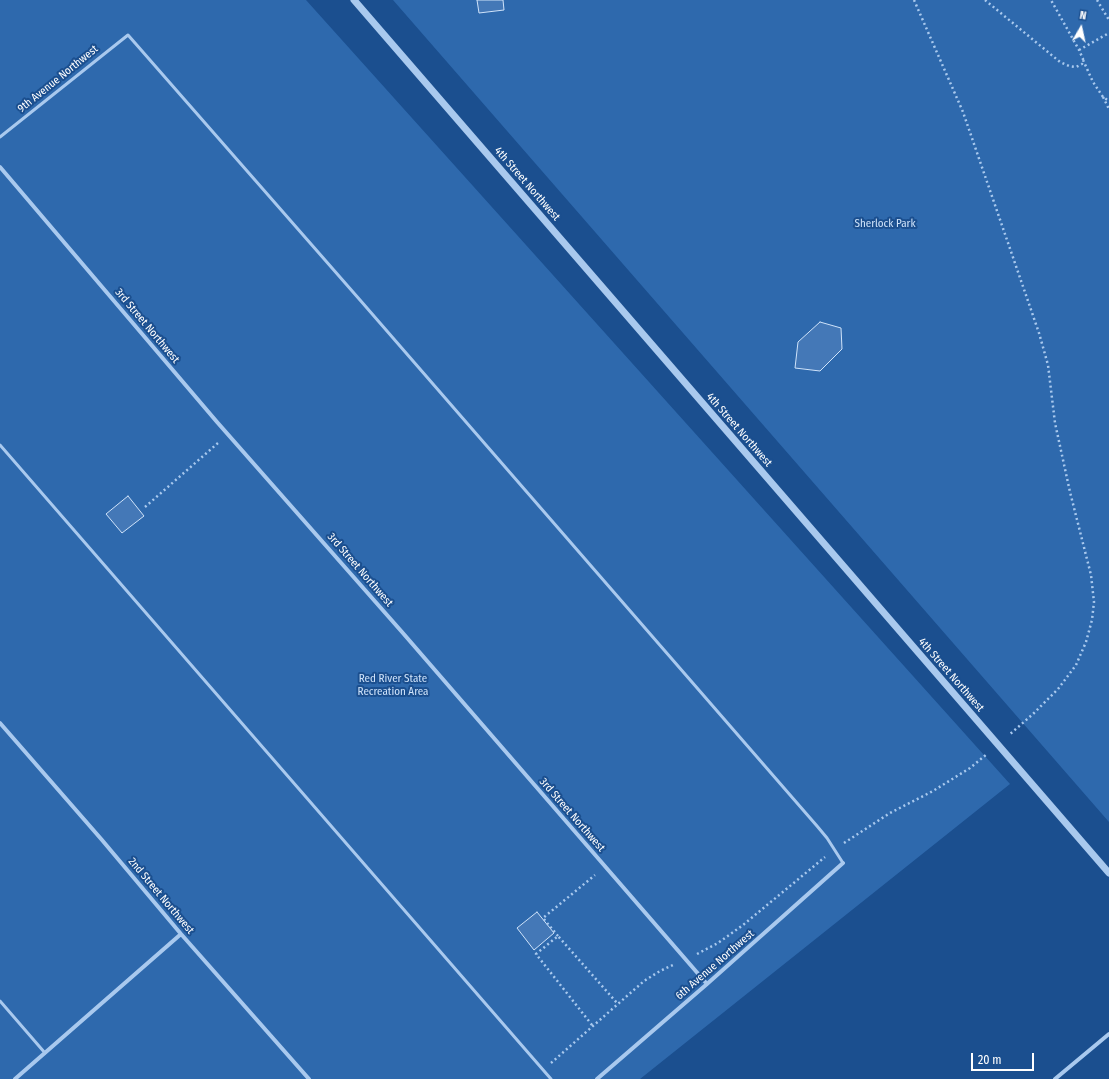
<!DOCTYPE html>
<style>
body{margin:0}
#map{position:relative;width:1109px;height:1079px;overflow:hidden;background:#1b4f8f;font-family:"Fira Sans Condensed",sans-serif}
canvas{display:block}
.north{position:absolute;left:1061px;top:8px;width:40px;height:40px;-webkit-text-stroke:3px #1b4f8f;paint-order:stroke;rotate:9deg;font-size:11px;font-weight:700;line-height:16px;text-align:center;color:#fff}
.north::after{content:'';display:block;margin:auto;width:14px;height:18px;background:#fff;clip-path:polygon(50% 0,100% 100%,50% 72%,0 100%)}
.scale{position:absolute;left:971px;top:1053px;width:63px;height:18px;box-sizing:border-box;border:2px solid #fff;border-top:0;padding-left:5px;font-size:12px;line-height:14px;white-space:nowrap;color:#fff;-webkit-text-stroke:3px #1b4f8f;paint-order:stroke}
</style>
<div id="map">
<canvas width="1109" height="1079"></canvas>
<div class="north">N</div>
<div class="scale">20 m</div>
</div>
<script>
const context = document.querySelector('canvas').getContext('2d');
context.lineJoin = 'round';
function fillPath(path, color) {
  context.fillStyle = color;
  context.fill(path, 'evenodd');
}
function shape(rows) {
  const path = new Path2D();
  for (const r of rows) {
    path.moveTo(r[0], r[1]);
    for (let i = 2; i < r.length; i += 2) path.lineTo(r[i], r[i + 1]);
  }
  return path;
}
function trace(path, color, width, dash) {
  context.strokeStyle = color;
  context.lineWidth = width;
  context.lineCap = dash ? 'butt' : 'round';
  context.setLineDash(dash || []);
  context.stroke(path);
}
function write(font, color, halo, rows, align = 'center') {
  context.font = font + ' "Fira Sans Condensed",sans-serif';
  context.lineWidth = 4;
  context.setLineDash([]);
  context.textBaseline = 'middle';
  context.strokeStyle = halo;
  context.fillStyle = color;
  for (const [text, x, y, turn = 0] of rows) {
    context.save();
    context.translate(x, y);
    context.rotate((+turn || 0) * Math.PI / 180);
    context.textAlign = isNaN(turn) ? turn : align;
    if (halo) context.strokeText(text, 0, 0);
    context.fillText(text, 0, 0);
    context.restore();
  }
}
fillPath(shape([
 [0,0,306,0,1010,784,640,1079,0,1079],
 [393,0,1109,0,1109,822]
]), '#2e69ad');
const building = shape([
 [477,0,503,0,504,10,479,13,477,0],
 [820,322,841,328,842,349,820,371,795,368,798,342,820,322],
 [128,496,144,516,122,533,106,514,128,496],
 [537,912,554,933,534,950,517,928,537,912]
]);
fillPath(building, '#4478b7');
trace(building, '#cfe3fa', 1);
trace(shape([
 [914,0,963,112,1039,333,1048,365,1055,423,1070,492,1091,575,1094,602,1092,620,1086,642,1076,665,1058,689,1033,714,1009,735],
 [985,0,1060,62,1069,66,1076,67,1082,64,1083,59,1079,50,1051,0],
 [1097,0,1109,20],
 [1079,50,1109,33],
 [1083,60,1093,82,1103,97,1109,101],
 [1103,97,1109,109],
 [145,507,218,443],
 [844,843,890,813,933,791,970,768,987,754],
 [558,936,543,918,595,875],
 [697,954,718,943,743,925,825,857],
 [592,1025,536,954,558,936,617,1003],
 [551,1063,644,981,660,971,675,964]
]), '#a9c9ee', 2.5, [2, 3]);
trace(shape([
 [0,137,128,35,360,300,817,826,827,838,843,863],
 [0,445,551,1079],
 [0,1001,45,1053]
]), '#a9c9ee', 3);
trace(shape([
 [0,167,217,422,402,632,707,984],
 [0,723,102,840,181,934,309,1079],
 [15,1079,181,934],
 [597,1079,707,984,843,863],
 [1055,1079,1109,1034]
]), '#a9c9ee', 4);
trace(shape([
 [354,0,1109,873]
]), '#a9c9ee', 7);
write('11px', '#fff', '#1b4f8f', [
 ["9th Avenue Northwest",58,79,-39],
 ["4th Street Northwest",527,184,49],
 ["3rd Street Northwest",147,326,50],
 ["4th Street Northwest",739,430,49],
 ["3rd Street Northwest",360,570,49],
 ["4th Street Northwest",951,675,49],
 ["3rd Street Northwest",572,815,49],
 ["2nd Street Northwest",161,896,50],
 ["6th Avenue Northwest",715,965,-41]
]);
write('11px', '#cfe3fa', '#1b4f8f', [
 ["Sherlock Park",885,224],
 ["Red River State",393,679],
 ["Recreation Area",393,692]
]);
</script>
